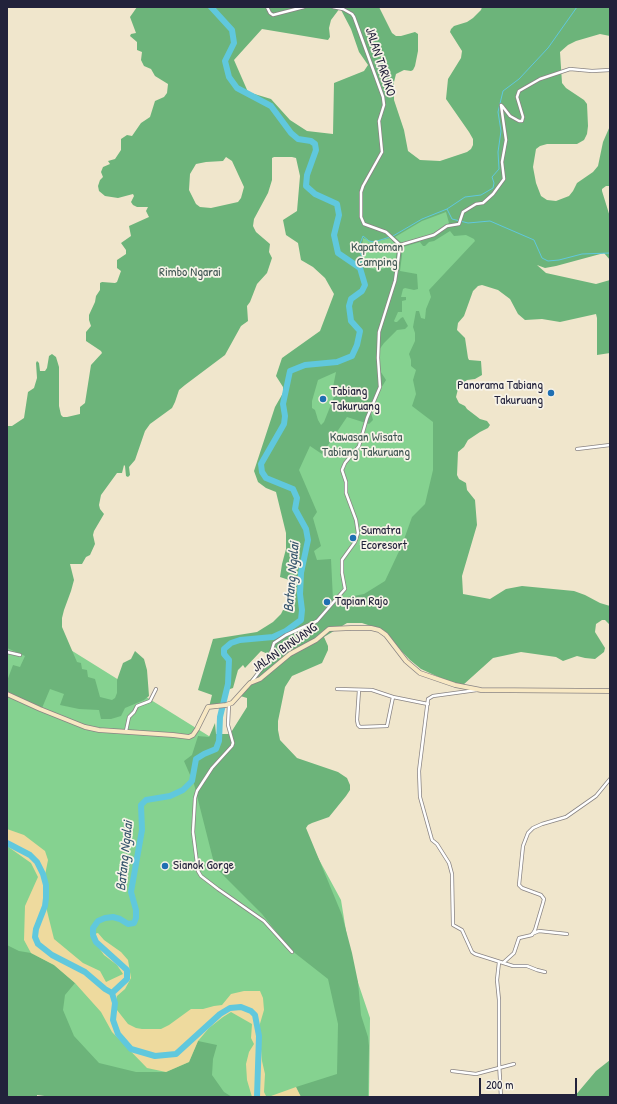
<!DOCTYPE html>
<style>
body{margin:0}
#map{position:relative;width:617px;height:1104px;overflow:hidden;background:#f0e6cc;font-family:"Patrick Hand",sans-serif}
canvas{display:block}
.frame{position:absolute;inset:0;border:8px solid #22223b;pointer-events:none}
.scale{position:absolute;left:479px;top:1078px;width:98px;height:18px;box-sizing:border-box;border:2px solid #22223b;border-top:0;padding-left:5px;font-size:12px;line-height:14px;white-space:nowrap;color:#22223b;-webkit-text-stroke:3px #f7f3e8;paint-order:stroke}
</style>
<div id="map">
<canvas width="617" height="1104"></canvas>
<div class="frame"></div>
<div class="scale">200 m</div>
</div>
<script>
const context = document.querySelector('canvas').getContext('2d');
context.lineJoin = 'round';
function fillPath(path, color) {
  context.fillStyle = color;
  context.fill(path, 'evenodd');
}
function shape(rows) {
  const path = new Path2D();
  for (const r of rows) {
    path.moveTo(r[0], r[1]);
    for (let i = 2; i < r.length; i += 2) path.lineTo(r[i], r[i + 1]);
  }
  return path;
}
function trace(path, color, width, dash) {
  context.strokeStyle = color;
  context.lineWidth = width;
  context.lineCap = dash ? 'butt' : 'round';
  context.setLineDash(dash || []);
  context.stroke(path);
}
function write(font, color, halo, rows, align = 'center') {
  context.font = font + ' "Patrick Hand",sans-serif';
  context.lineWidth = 3.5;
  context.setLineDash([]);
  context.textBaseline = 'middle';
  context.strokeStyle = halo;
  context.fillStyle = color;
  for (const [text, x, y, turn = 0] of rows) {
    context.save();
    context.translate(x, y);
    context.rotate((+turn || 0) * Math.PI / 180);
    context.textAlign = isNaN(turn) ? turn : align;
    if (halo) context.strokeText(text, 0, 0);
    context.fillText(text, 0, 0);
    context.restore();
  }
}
fillPath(shape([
 [446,207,488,224,443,286,456,426,416,560,324,627,288,425,362,266,363,235],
 [7,613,29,624,249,761,304,832,341,900,351,962,370,1018,369,1097,130,1097,7,1017]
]), '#85d290');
fillPath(shape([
 [137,7,379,7,392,33,396,36,401,36,415,32,418,34,418,51,415,66,413,70,411,71,404,70,396,74,394,82,394,100,404,130,408,151,420,160,440,161,467,152,471,149,473,145,473,139,469,132,446,99,448,79,461,58,462,51,450,32,451,29,454,26,467,22,473,18,481,10,482,7,610,7,610,36,600,34,576,41,568,45,560,52,562,83,566,88,584,100,587,104,588,126,587,134,584,140,577,144,547,144,540,146,536,149,533,167,536,183,541,196,547,200,556,201,569,196,573,191,577,183,593,172,598,166,603,142,610,126,610,186,606,186,602,189,602,191,610,217,610,260,604,253,556,266,545,268,537,265,546,273,596,284,610,280,610,353,597,355,597,318,596,314,560,322,542,319,525,320,518,314,510,299,498,290,482,285,478,286,473,291,464,316,458,323,457,330,465,338,468,358,469,360,481,361,482,375,475,379,467,380,462,384,458,389,456,397,459,403,465,406,467,409,480,419,487,421,490,425,488,428,480,432,468,440,464,447,458,452,457,475,459,479,466,483,467,490,475,500,477,525,462,576,463,594,490,599,506,589,522,586,574,591,585,595,600,603,610,606,610,625,605,620,602,620,596,624,595,632,605,648,604,652,595,659,585,658,577,656,563,661,556,657,521,652,493,658,463,685,445,680,421,669,410,660,385,634,371,626,362,623,347,623,324,637,328,646,328,650,322,663,292,676,285,687,278,721,278,730,280,740,297,758,338,772,347,778,350,785,350,790,346,796,329,817,312,823,308,825,306,828,342,915,352,953,358,982,361,1015,368,1037,369,1046,368,1097,301,1097,296,1087,337,1074,338,1024,328,979,291,950,262,914,215,867,194,784,184,761,192,755,198,736,209,737,215,723,216,734,230,734,247,707,247,698,237,695,265,663,268,654,261,651,245,668,243,665,238,670,233,688,227,690,221,705,209,707,212,695,198,690,213,639,257,632,273,622,281,614,283,610,295,611,292,581,280,577,282,564,286,549,286,533,276,492,266,488,258,482,254,471,275,407,283,393,283,387,276,376,282,358,320,331,334,294,325,278,313,267,301,260,298,243,286,235,283,220,297,211,300,176,296,158,292,157,274,157,272,158,272,180,268,193,254,219,253,226,256,232,270,244,269,252,272,258,267,273,257,284,250,302,247,306,248,321,241,326,225,355,185,385,179,390,175,402,172,408,150,424,145,431,135,460,129,467,130,475,128,477,126,476,125,466,124,465,122,473,117,473,101,495,99,505,100,509,104,514,94,531,93,535,95,544,90,555,86,557,82,564,70,564,74,580,71,591,64,610,62,618,62,627,77,662,81,663,82,669,87,670,88,677,95,679,100,697,112,700,115,698,117,693,117,680,123,663,131,659,135,651,144,659,147,670,149,696,144,700,125,708,121,716,111,719,101,719,99,710,79,709,60,705,64,694,50,689,42,708,7,692,7,681,13,665,20,667,25,656,7,648,7,426,12,426,24,418,28,392,34,388,37,378,36,363,37,361,39,363,40,371,45,371,47,368,49,356,52,354,56,357,59,367,59,406,61,415,63,417,67,417,80,414,80,407,85,403,91,365,102,353,101,351,86,341,86,332,91,326,89,320,89,315,95,302,96,296,100,290,100,283,102,282,115,283,117,282,121,271,117,268,117,260,126,254,126,250,121,243,131,236,129,226,149,217,146,211,148,207,137,207,133,205,131,202,134,196,133,194,118,198,105,196,99,191,98,186,100,180,103,177,101,172,103,167,110,164,108,161,115,159,121,150,121,139,127,135,132,136,141,123,150,117,155,101,164,97,167,93,168,84,155,76,151,69,144,66,141,60,142,52,137,50,137,42,130,36,131,34,136,33,130,17],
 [340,8,351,29,359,52,368,65,364,71,334,83,333,134,307,131,290,120,271,99,248,92,234,60,262,29,328,40,330,37,329,28,331,20],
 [226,157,232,161,244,187,241,198,238,202,211,208,200,207,196,204,189,190,190,174,196,164,206,162,223,161],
 [446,212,449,223,434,234,410,242,402,243,395,237,422,221],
 [450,231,454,236,466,235,474,239,475,241,429,290,431,297,426,309,425,319,421,318,419,311,416,311,413,327,415,333,415,341,409,354,411,360,411,366,416,370,413,380,416,394,412,406,433,422,433,470,425,504,412,517,402,545,385,581,364,594,333,600,331,559,317,560,314,551,321,546,313,518,317,512,299,470,310,446,322,454,347,417,369,424,373,420,370,409,371,405,386,380,379,369,379,350,384,343,397,330,405,329,408,326,403,317,401,318,397,322,395,322,394,321,398,312,402,312,402,301,406,300,406,297,401,297,403,289,405,288,414,290,418,289,417,274,400,271,403,247,420,242,423,246,425,246,429,242,434,241],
 [363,238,373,242,390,238,397,247,395,266,377,270,362,266],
 [336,372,333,387,334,397,324,422,321,425,318,420,315,410,312,408,312,401,318,380],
 [7,945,19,951,31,953,54,965,75,983,65,995,63,1010,74,1036,99,1063,136,1072,166,1072,189,1062,198,1041,217,1045,213,1059,212,1075,224,1092,232,1097,52,1097,37,1095,37,1097,7,1097],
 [610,1060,610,1097,574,1097,596,1071]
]), '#6cb47a');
fillPath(shape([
 [7,829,24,835,45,851,48,860,45,875,47,911,54,939,83,963,100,971,106,982,123,974,117,965,104,955,90,935,98,933,104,940,121,952,128,960,131,978,125,989,117,996,116,1001,117,1010,128,1024,136,1028,142,1029,161,1029,169,1025,191,1009,203,1009,214,1006,222,1005,231,994,244,991,260,991,263,998,264,1010,259,1027,262,1061,265,1074,264,1092,266,1096,271,1096,296,1087,301,1097,252,1097,247,1080,246,1064,249,1052,254,1044,251,1038,252,1024,231,1012,223,1017,209,1028,198,1041,189,1062,166,1072,147,1068,112,1032,101,1012,75,983,54,965,31,953,24,940,25,906,38,877,31,863,7,846]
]), '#eeda9e');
trace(shape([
 [447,209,465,197,481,195,493,188,494,183,492,177,499,169,498,152,501,131,498,112,503,91,519,79,548,48,577,7],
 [393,236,422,219,447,209,452,219,468,223,490,221,534,240,542,258,548,261,559,260,582,254,610,253],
 [360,268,362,256,358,249,363,236,369,241,374,242,390,237]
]), '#60c8dd', 1);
trace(shape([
 [7,843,30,855,37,862,43,874,46,885,46,898,45,906,36,929,35,937,38,944,52,955,85,972,105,989,112,993,115,1003,113,1020,118,1034,131,1049,155,1056,176,1054,220,1014,230,1008,241,1007,251,1011,255,1015,259,1036,257,1097],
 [112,993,127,979,127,970,96,942,93,935,93,928,98,921,105,918,113,917,120,919,128,924,134,923,136,918,136,910,131,892,142,830,141,805,146,800,170,796,183,790,192,781,196,759,204,754,216,749,219,741,220,717,228,684,229,660,224,654,224,649,231,643,240,640,273,637,286,631,301,620,302,610,300,594,301,573,308,540,306,529,295,509,297,498,293,489,266,478,262,472,261,464,284,424,285,416,283,404,290,371,305,365,337,362,352,356,357,345,360,331,351,321,349,306,351,299,362,291,365,285,360,268,338,253,334,235,339,215,337,204,315,194,306,186,307,175,316,150,315,144,311,141,298,139,291,133,271,106,237,88,229,77,225,61,234,43,232,30,211,7]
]), '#60c8dd', 6);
const minor = shape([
 [267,7,270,13,273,15,304,7],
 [400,245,434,235,447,226,459,224,463,212,476,204,483,203,493,194,504,179,502,162,506,140,501,105,503,107,510,116,519,121,522,121,523,117,517,97,519,91,540,79,570,69,592,71,610,70],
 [577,449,610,445],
 [7,652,20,655],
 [252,681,269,659,274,643,286,635,317,621,345,589,342,573,342,560,355,542,358,533,356,520,346,493,346,482,342,470,345,463,359,446,367,418,380,387,378,358,379,332,395,281,398,261,400,245,386,232,364,224,361,217,361,192,363,186,382,152,379,121,384,105,383,97,354,17,352,14,343,9,333,7],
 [337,689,372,690,393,697,428,704],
 [359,690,357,720,358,725,360,727,387,726,393,697],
 [477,690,433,696,428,699,419,771,420,797,432,840,437,844,449,863,452,874,453,925,462,930,472,952,475,954,513,966,527,966,537,970,545,972],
 [229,704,228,725,233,743,232,746,212,768,197,791,195,798,193,832,198,871,201,876,218,889,264,921,292,952],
 [126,731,129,717,134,712,137,706,150,701,156,689],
 [532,934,539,931,567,934],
 [499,962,497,980,499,1000,499,1062,501,1097],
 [504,962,514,953,519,938,532,935,535,930,543,903,544,899,541,895,522,888,519,885,523,846,528,833,533,828,542,824,566,817,596,796,610,779],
 [452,1071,476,1074,514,1064]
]);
const secondary = shape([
 [7,694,40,709,85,727,99,730,173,735,189,737,193,735,197,729,208,707,226,705,232,703,250,683,260,679,290,654,316,640,329,629,351,628,371,628,379,630,386,635,406,661,420,673,455,685,481,690,610,691]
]);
trace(minor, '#898484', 4);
trace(secondary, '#898484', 5.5);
trace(minor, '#fff', 2.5);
trace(secondary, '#f8e8c3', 4);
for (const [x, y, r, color] of [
 [551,393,4,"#1f6fb2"],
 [323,399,4,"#1f6fb2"],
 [353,538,4,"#1f6fb2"],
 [327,602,4,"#1f6fb2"],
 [165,866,4,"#1f6fb2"]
]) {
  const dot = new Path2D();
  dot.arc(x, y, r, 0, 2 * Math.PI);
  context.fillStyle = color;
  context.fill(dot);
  trace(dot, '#f7f3e8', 1.5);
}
write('13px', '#22223b', '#f7f3e8', [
 ["JALAN TARUKO",380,62,72],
 ["JALAN BINUANG",285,648,-35]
]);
write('13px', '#405754', '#f7f3e8', [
 ["Kapatoman",377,248],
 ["Camping",377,263],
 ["Rimbo Ngarai",190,273],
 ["Kawasan Wisata",366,438],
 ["Tabiang Takuruang",366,453]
]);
write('13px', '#22223b', '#f7f3e8', [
 ["Panorama Tabiang",543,386,"right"],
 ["Takuruang",543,401,"right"],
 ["Tabiang",331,392],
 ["Takuruang",331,407],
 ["Sumatra",361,531],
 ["Ecoresort",361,546],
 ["Tapian Rajo",335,602],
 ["Sianok Gorge",173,866]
], 'left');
write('italic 14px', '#35546c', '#f7f3e8', [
 ["Batang Ngalai",292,577,-85],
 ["Batang Ngalai",125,856,-84]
]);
</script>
